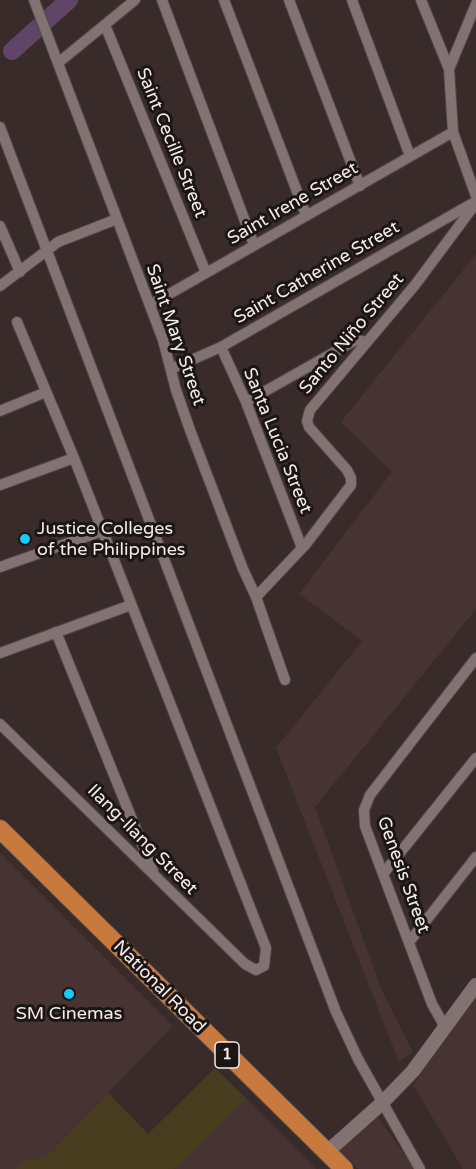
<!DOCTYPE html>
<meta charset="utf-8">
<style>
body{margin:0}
canvas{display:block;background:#382b2a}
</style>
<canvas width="476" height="1169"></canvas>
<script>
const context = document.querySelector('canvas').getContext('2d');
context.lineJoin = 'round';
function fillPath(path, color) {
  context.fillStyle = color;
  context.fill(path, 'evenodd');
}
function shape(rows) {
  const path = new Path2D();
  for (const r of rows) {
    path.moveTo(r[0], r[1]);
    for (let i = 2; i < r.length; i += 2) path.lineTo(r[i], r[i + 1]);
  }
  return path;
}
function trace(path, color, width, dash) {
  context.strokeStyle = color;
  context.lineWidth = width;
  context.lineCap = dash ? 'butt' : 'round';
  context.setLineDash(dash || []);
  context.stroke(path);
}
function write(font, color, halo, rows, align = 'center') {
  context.font = font + ' "Varela Round",sans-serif';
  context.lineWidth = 6;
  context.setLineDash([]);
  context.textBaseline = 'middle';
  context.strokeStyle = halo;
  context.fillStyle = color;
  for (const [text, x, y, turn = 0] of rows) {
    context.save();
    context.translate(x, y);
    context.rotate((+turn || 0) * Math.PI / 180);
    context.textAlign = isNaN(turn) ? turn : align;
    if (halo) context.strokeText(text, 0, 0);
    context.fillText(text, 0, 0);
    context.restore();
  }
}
fillPath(shape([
 [476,254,476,609,315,807,382,991,413,1052,399,1062,276,748,362,641,299,594,392,472,341,422],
 [0,853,173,1026,44,1158,24,1159,15,1169,0,1169],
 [476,995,476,1169,463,1169,413,1085],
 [246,1098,316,1169,175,1169,204,1139],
 [376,1115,415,1169,359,1169,339,1151]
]), '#473331');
fillPath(shape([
 [215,1068,246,1098,175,1169,15,1169,24,1159,44,1158,108,1093,148,1134]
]), '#483c1f');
trace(shape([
 [12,51,69,0]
]), '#614569', 18);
const minor = shape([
 [34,0,163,340,176,390,190,430,243,569,256,597,285,680],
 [162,0,254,245],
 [224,0,306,215],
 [289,0,360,186],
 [352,0,410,156],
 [421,0,449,69,453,132,476,196],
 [105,25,206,273],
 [58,63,135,0],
 [449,69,476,4],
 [0,127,336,1012,358,1059,420,1169],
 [0,226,20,272],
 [0,286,58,242,117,219],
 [150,305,453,132],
 [221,347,246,402,302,548],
 [171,369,221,347,473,203],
 [246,402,354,341,359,340,366,342],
 [0,411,46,392],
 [0,485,74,458],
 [0,567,102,531],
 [256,597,306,544,351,485,351,478,347,470,309,427,307,421,310,410,415,285,476,203],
 [56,632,153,871],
 [0,653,131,605],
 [0,724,245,964,256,970,264,966,266,948,74,458,17,322],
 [383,874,476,758],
 [410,941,476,857],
 [445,1027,432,1004,383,874,365,826,364,810,370,795,476,658]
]);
const tertiary = shape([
 [327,1152,382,1103,413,1071,476,985]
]);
const trunk = shape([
 [0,829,344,1169]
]);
trace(minor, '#524746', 12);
trace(tertiary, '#524746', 15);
trace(trunk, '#524746', 20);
trace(minor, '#827271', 10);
trace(tertiary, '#827271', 14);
trace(trunk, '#c8793e', 18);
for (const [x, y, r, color] of [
 [25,539,6,"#13cafb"],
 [69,994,6,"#13cafb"]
]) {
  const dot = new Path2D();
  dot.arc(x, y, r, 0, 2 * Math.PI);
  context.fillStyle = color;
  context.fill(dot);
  trace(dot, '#1b1514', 2);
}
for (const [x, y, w] of [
 [227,1055,24]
]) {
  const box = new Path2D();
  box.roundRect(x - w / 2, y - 13, w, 26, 4.5);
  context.fillStyle = '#1b1514';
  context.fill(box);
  trace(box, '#f4ebea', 1.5);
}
write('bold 16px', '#f4ebea', null, [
 ["1",227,1055]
]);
write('18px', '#f4ebea', '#1b1514', [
 ["Saint Cecille Street",171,143,68],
 ["Saint Irene Street",293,204,-30],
 ["Saint Catherine Street",317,273,-30],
 ["Santo Niño Street",352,334,-50],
 ["Saint Mary Street",175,335,71],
 ["Santa Lucia Street",277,441,68],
 ["Ilang-Ilang Street",142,840,45],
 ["Genesis Street",403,875,70],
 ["National Road",159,987,45]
]);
write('18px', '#f4ebea', '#1b1514', [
 ["Justice Colleges",37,529],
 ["of the Philippines",37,550],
 ["SM Cinemas",69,1014,"center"]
], 'left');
</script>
